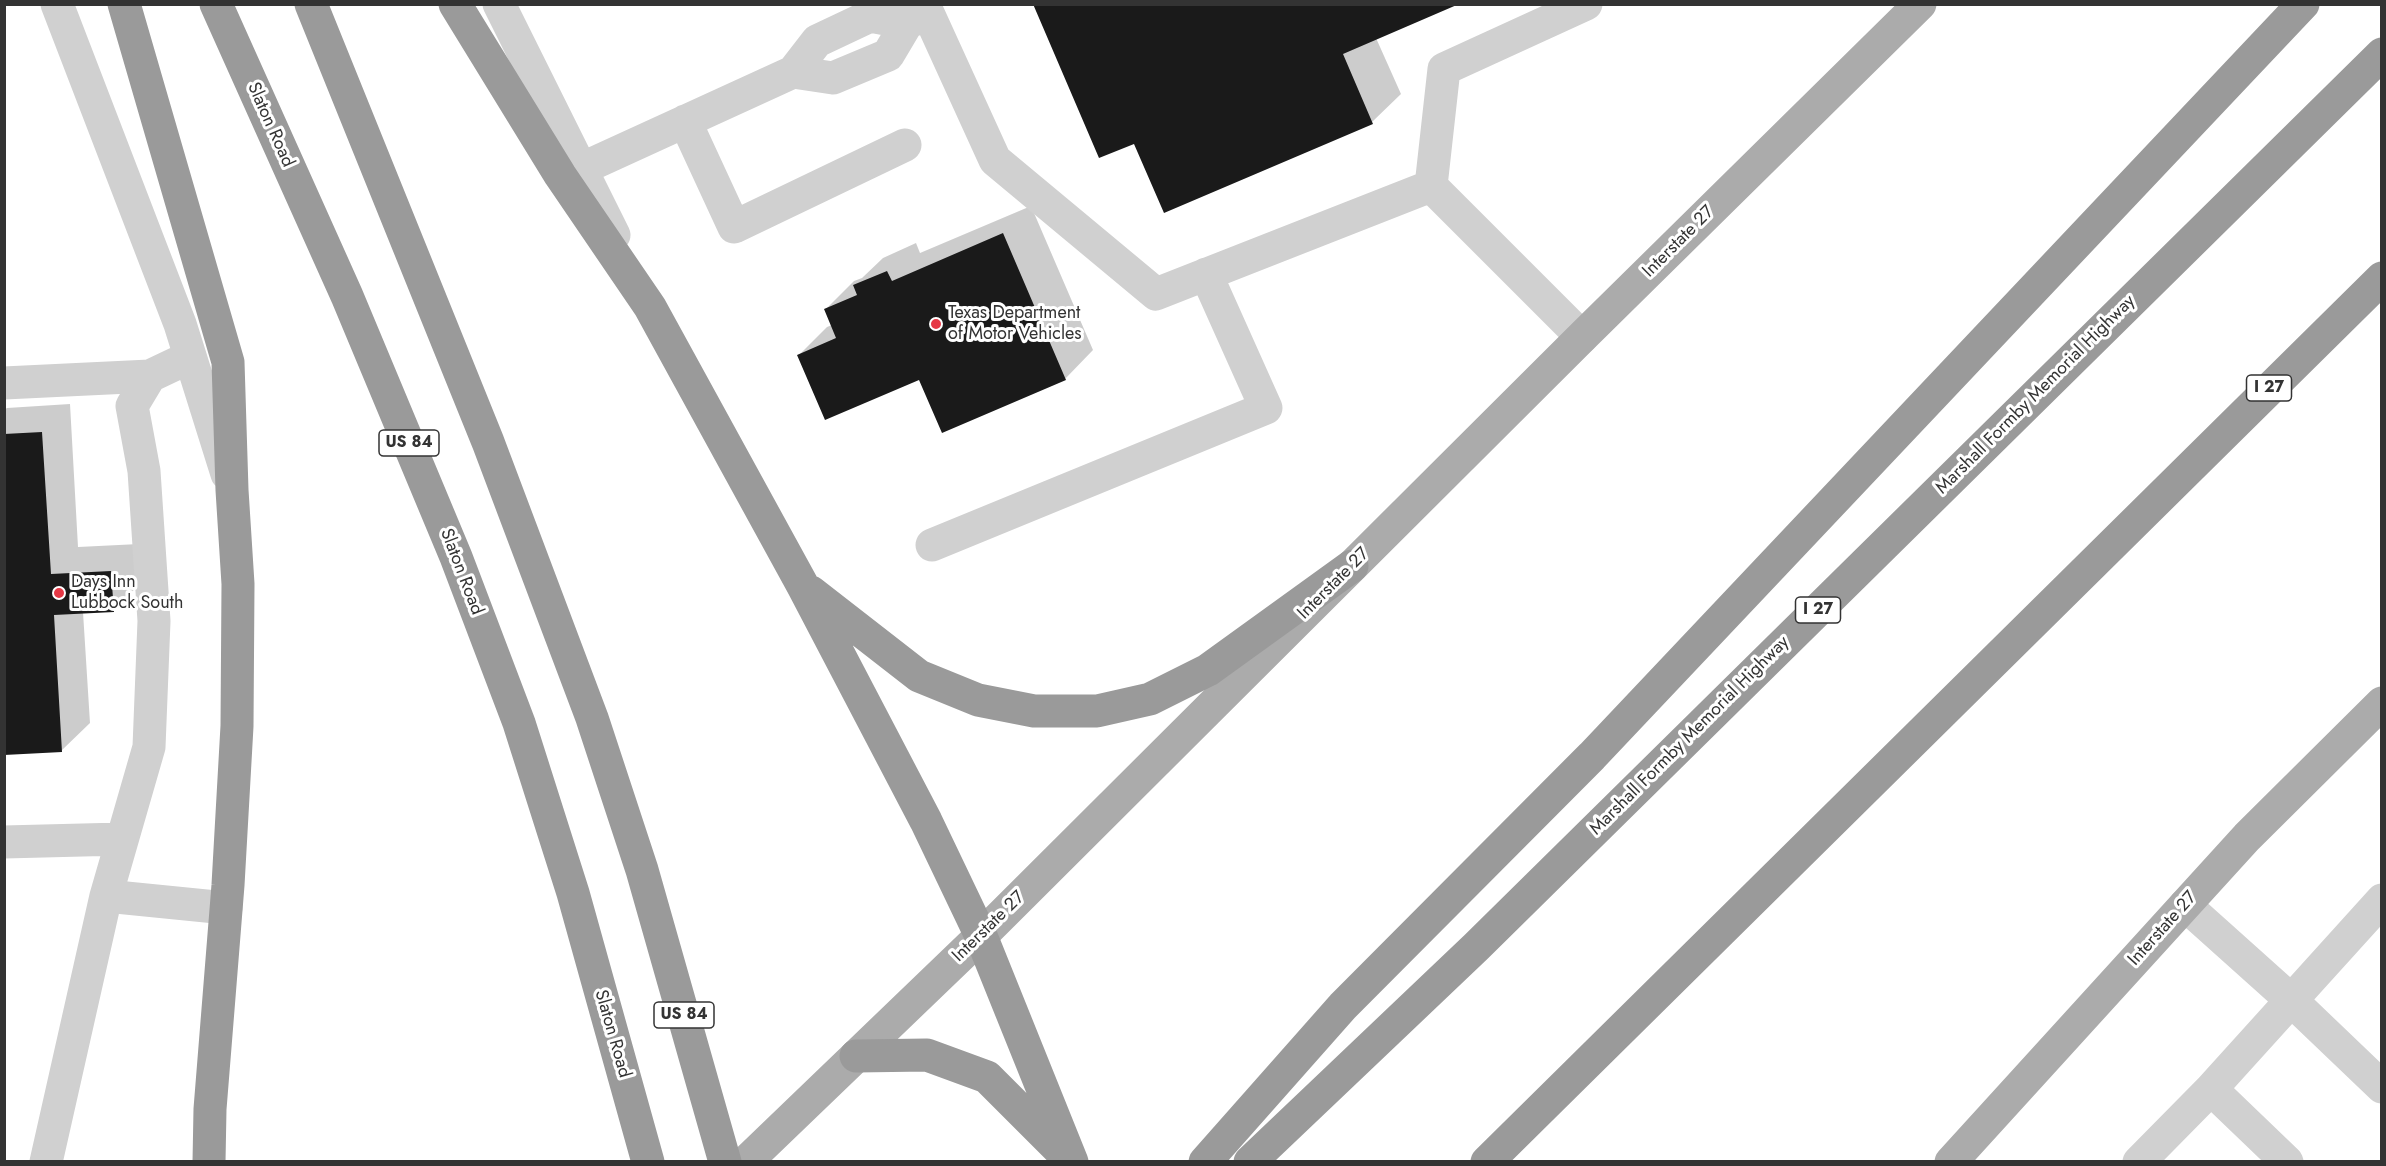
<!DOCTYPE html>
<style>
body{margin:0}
#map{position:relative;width:2386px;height:1166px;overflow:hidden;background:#fff;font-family:Jost,sans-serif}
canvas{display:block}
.frame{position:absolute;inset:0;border:6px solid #333;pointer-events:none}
</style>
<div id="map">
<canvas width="2386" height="1166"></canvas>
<div class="frame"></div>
</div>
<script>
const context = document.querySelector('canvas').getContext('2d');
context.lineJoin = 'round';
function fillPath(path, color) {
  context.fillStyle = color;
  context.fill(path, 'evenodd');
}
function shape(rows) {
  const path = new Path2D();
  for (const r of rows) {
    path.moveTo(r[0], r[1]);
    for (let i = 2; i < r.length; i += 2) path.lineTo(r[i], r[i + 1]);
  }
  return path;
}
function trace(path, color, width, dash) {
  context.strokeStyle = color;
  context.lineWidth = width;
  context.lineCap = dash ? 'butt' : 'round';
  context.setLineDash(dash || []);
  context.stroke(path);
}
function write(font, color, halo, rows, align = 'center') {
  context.font = font + ' Jost,sans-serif';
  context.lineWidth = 6;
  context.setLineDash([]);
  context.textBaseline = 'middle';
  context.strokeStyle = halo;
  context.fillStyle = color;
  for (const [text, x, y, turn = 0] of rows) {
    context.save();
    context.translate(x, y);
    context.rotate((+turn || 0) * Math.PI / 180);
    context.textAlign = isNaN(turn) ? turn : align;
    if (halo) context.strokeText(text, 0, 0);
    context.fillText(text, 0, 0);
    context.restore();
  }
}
fillPath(shape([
 [1376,38,1401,94,1372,122,1165,211,1135,142],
 [1031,206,1093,350,1065,379,920,378,799,355,827,327,832,325,825,310,854,281,862,278,883,258,916,243,920,253],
 [70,404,78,547,139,544,142,582,113,610,83,612,90,723,61,751,4,754,4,410,7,408]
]), '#0003');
fillPath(shape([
 [1033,4,1459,4,1343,54,1373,124,1164,213,1134,144,1099,158],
 [1003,233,1066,380,942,433,919,380,825,420,797,355,836,338,824,309,857,295,853,285,887,271,892,281],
 [42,432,51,574,111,571,114,612,54,615,62,752,4,755,4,434]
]), '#1a1a1a');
trace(shape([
 [57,4,180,324,227,474],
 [499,4,614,235],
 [793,72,833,78,888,55,907,23,928,13,995,160,1156,294,1431,186,1582,337],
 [685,121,734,227,905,145],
 [581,169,793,72,817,41,870,16,907,23],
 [1431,186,1444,69,1586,4],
 [4,383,150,376],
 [932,545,1266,408,1206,274],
 [4,842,122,839],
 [106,896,149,747,154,621,144,471,132,406,150,376,190,357],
 [2185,905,2291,1000,2382,1087],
 [2211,1089,2382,900],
 [46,1162,106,896,226,908],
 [2139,1162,2211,1089,2287,1162]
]), '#d0d0d0', 33);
trace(shape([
 [746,1162,981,936,1582,337,1920,4],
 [1951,1162,2247,837,2382,703]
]), '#ababab', 33);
trace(shape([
 [124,4,228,362,232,490,238,584,237,726,228,885,210,1109,209,1162],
 [216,4,347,296,456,557,519,723,573,893,648,1162],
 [311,4,488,442,592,718,642,870,725,1162],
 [455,4,560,175,650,307,803,586,926,821,981,936,1072,1162],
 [811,592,919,676,978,700,1034,711,1097,711,1150,699,1208,670,1352,566],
 [856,1056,927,1055,987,1077,1061,1151],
 [1205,1162,1343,1006,1592,756,2303,4],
 [1250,1162,1476,947,2382,54],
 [1487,1162,2382,278]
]), '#9a9a9a', 33);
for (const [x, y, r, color] of [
 [936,324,6,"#e63946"],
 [59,593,6,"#e63946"]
]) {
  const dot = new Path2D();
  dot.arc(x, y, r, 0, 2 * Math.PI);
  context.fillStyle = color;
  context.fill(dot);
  trace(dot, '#fff', 2);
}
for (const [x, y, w] of [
 [2269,388,45],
 [409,443,60],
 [1818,610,45],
 [684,1015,60]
]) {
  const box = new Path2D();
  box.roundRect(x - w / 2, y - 13, w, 26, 4.5);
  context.fillStyle = '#fff';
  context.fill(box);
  trace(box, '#333', 1.5);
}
write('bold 16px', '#333', null, [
 ["I 27",2269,388],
 ["US 84",409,443],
 ["I 27",1818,610],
 ["US 84",684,1015]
]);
write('18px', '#333', '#fff', [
 ["Slaton Road",270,125,66],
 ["Interstate 27",1679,242,-45],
 ["Marshall Formby Memorial Highway",2036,395,-45],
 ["Slaton Road",461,572,69],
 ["Interstate 27",1334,584,-45],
 ["Marshall Formby Memorial Highway",1690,736,-45],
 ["Interstate 27",989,927,-44],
 ["Interstate 27",2163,929,-48],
 ["Slaton Road",612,1034,74]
]);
write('18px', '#333', '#fff', [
 ["Texas Department",948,314],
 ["of Motor Vehicles",948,335],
 ["Days Inn",71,583],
 ["Lubbock South",71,604]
], 'left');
</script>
